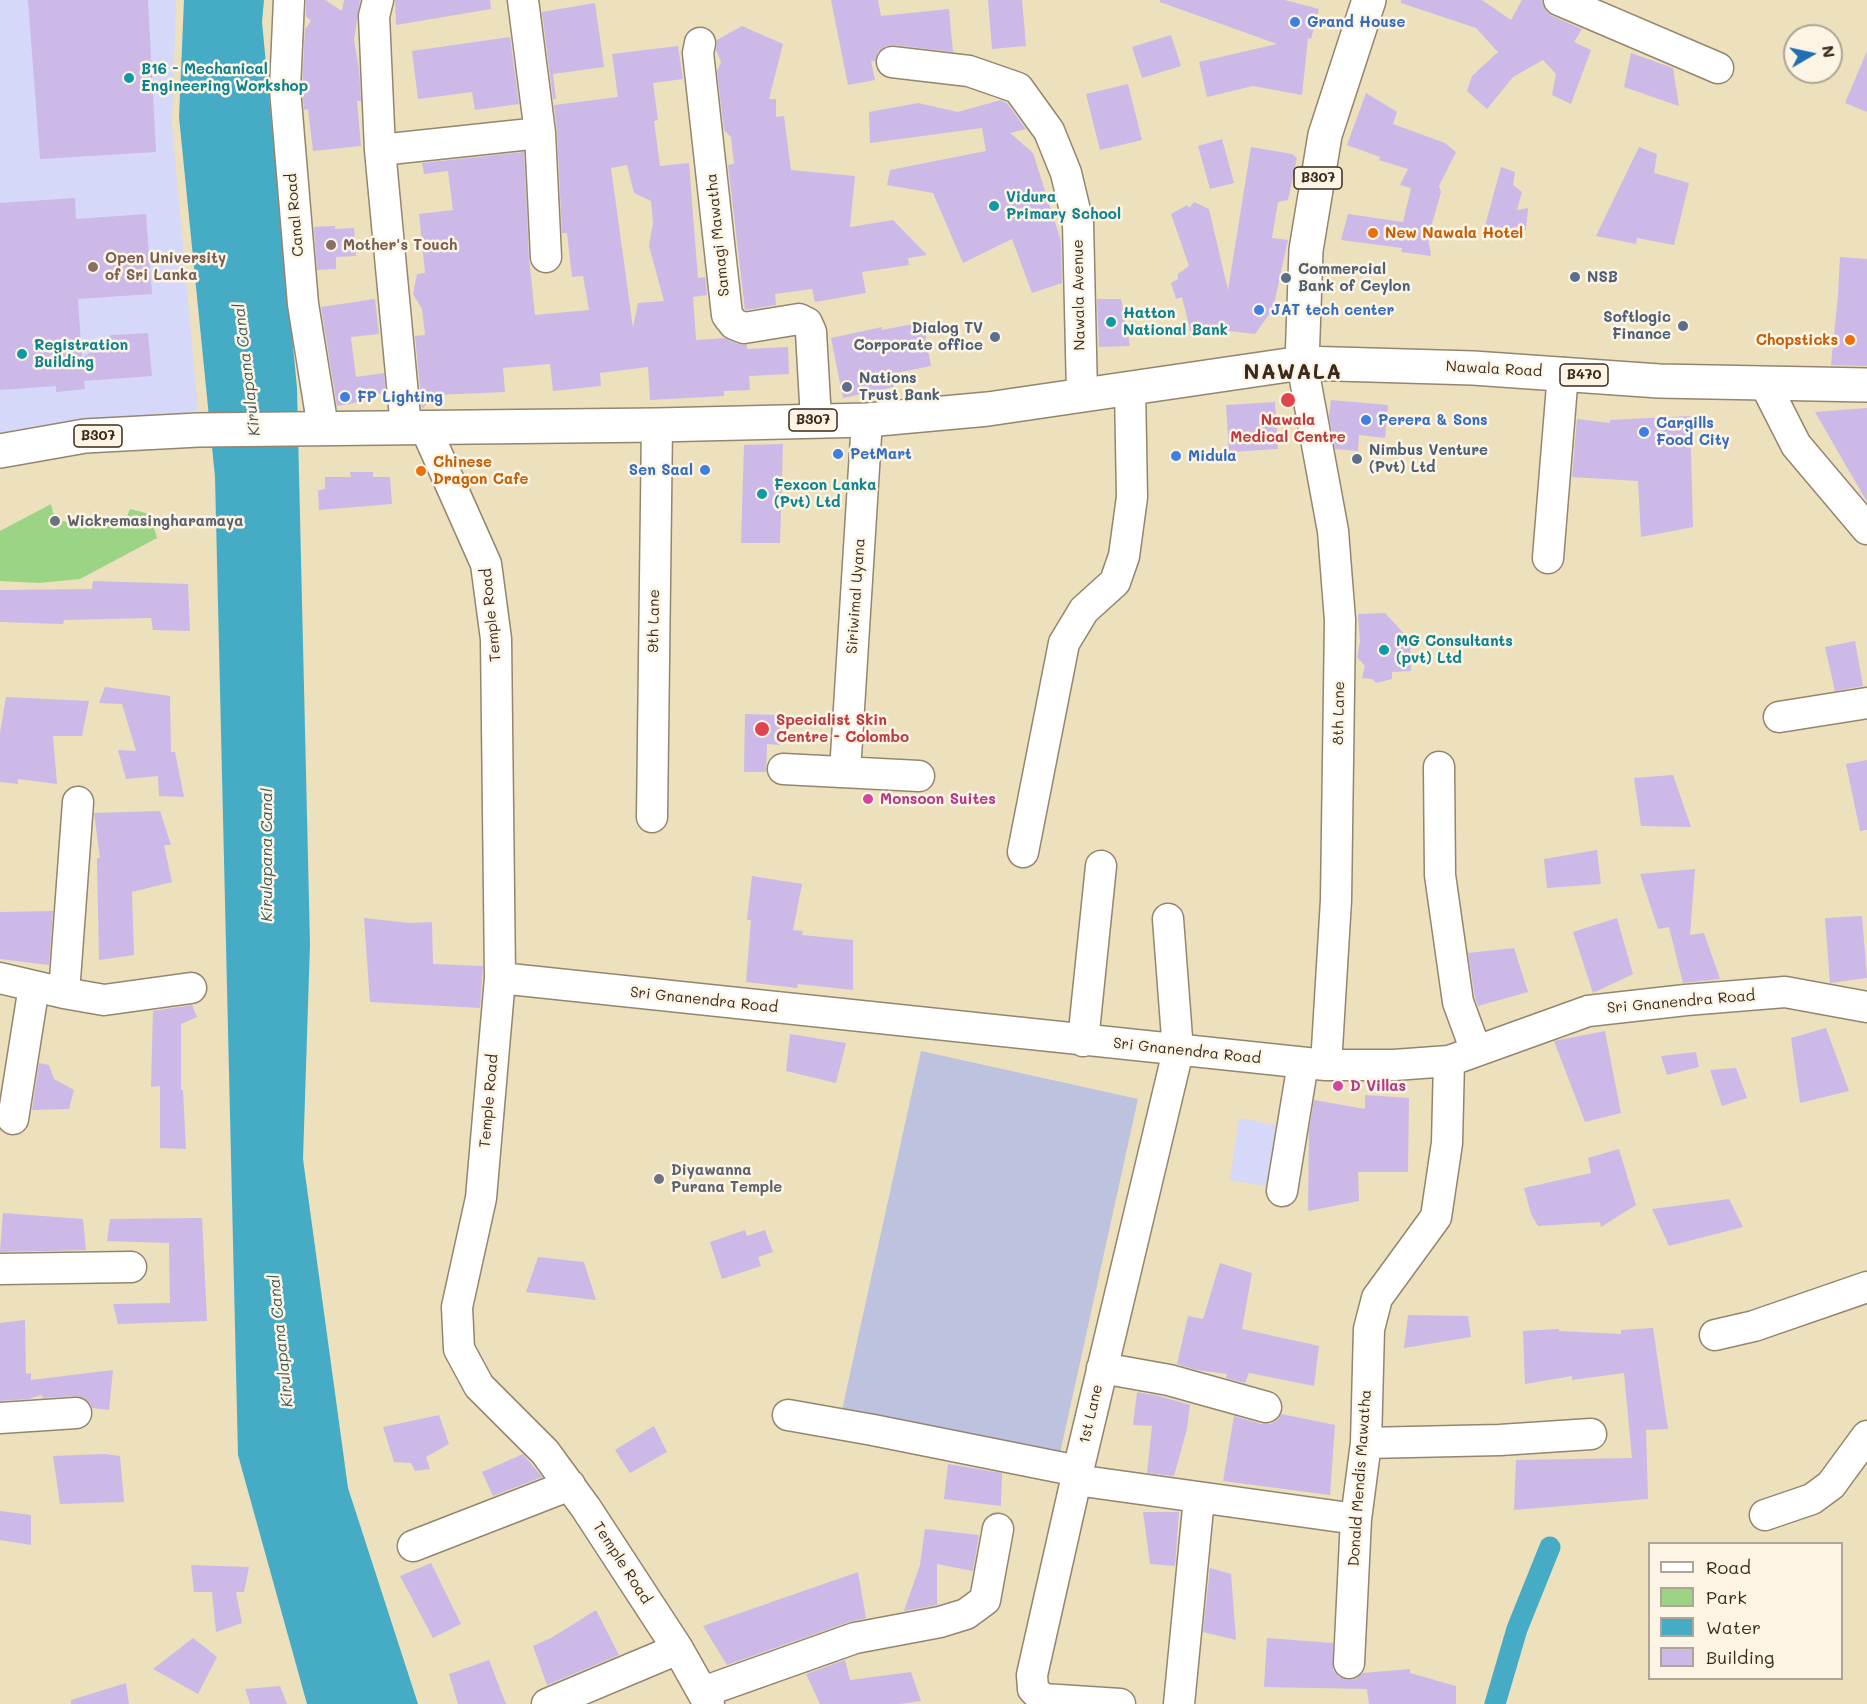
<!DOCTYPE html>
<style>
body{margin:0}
#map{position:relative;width:1867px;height:1704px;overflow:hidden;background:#ece0bd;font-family:Mali,sans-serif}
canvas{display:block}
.legend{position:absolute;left:1648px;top:1542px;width:195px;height:138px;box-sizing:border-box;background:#fcf5e5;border:2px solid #afa495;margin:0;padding:8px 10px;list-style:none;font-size:18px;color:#3b2a1e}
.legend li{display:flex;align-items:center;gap:12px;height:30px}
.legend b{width:30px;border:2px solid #afa495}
.north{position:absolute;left:1783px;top:24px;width:60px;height:60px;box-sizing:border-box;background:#fcf5e5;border:2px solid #afa495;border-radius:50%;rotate:81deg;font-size:16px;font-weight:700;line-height:24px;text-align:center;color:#3b2a1e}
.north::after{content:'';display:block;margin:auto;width:21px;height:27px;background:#1f6fb2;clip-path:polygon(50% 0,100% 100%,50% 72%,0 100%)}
</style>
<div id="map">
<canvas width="1867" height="1704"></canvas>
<ul class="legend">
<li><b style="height:8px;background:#fff"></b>Road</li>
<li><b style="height:16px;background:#9cd486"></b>Park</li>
<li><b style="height:16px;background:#46acc6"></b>Water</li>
<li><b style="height:16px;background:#ccb9e8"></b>Building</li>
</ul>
<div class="north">N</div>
</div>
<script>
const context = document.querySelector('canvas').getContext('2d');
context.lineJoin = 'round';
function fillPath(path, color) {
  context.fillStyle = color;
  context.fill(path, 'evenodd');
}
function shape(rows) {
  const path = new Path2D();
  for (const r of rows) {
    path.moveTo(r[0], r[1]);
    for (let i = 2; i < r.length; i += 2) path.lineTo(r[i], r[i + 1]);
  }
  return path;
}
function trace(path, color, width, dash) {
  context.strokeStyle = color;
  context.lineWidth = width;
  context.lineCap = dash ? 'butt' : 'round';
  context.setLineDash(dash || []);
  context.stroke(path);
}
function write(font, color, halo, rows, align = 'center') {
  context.font = font + ' Mali,sans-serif';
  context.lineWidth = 5;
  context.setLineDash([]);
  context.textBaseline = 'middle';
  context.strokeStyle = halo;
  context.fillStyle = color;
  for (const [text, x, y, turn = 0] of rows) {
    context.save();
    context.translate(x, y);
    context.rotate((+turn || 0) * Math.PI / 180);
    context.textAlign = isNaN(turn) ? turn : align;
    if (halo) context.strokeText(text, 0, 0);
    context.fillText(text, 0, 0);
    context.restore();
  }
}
fillPath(shape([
 [0,0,176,0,172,125,198,410,175,416,0,441],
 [1239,1118,1286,1127,1277,1188,1230,1180]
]), '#d5d8f9');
fillPath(shape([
 [921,1051,1138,1099,1059,1458,842,1410]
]), '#bdc3de');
fillPath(shape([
 [51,504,55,521,124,524,130,509,150,514,157,538,80,579,39,583,0,581,0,531]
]), '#9cd486');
fillPath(shape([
 [184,0,264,0,262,22,297,388,310,944,303,1159,348,1488,418,1704,307,1704,238,1455,215,477,179,117]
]), '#46acc6');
trace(shape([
 [1495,1704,1517,1629,1550,1547]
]), '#46acc6', 21);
fillPath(shape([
 [28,0,148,0,156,152,40,159],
 [306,0,325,0,342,11,344,0,360,0,354,40,359,69,361,101,357,101,361,146,313,151,308,109,304,110,302,89,305,29,311,21,306,16],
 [395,0,490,0,491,9,396,25],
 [831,0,878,0,881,16,949,9,953,52,894,45,886,46,878,52,875,61,871,61,875,80,848,85],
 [988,0,1022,0,1026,46,992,49],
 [1160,0,1285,0,1319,9,1311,39,1308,38,1302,95,1253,86,1207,97,1199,62,1277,44,1160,2],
 [1401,0,1482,0,1511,20,1522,0,1542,0,1545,10,1552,16,1582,29,1574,42,1591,50,1571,104,1552,95,1556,74,1543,60,1513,77,1487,109,1467,91,1472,76,1498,52,1476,28,1401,3],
 [595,3,604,67,553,74,556,99,553,99,542,12],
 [742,26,783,44,769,99,776,99,776,117,784,116,791,170,855,176,850,227,893,220,927,255,908,258,909,265,862,272,866,293,815,302,812,289,775,294,776,305,745,310,728,165,734,164,731,137,724,130,717,72,721,62,716,50,717,40],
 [1171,35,1181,66,1142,78,1132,47],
 [510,37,519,104,475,110,472,92,418,99,412,51],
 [678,46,683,79,653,83,658,120,654,121,660,166,689,163,698,278,705,277,707,295,693,297,696,340,725,338,738,344,747,345,747,349,788,347,789,374,749,376,750,390,724,391,724,396,650,400,648,367,600,373,601,386,553,391,550,364,503,368,505,392,435,395,422,409,415,336,425,335,422,309,413,294,417,274,425,273,419,214,453,210,448,171,424,174,422,163,524,152,529,258,535,315,589,310,583,276,572,277,567,233,562,233,557,132,554,105,618,97,612,54],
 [627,165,634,193,651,201,653,223,649,246,664,301,638,303,633,328,611,168],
 [1867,51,1867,112,1845,103],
 [1631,53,1673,68,1679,106,1624,87],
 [1128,84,1142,140,1100,150,1086,94],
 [1366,93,1397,112,1393,124,1445,143,1456,152,1439,186,1441,192,1428,238,1431,256,1401,252,1402,248,1341,240,1348,214,1403,222,1411,188,1400,185,1408,169,1379,160,1380,157,1347,145],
 [1001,100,1007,103,1026,129,1010,133,1033,153,1061,241,1062,283,1032,293,1012,239,963,263,933,193,887,185,890,170,986,151,982,128,870,143,869,112,918,103,958,112],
 [1222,139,1234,183,1210,189,1198,146],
 [1251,147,1292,154,1297,158,1288,200,1278,202,1272,238,1288,240,1273,309,1255,334,1221,330,1192,337,1182,297,1176,299,1171,283,1178,279,1178,274,1189,266,1171,214,1187,205,1189,208,1194,202,1209,209,1228,290],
 [1639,147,1657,154,1654,173,1689,183,1674,245,1637,238,1636,244,1596,236],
 [1501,167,1515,172,1513,185,1522,192,1517,210,1528,208,1526,230,1485,226],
 [75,198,76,219,146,214,152,294,78,299,82,359,111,335,148,333,152,376,84,381,85,389,56,392,56,386,0,390,0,203],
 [335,226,335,229,354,228,356,256,336,257,336,269,317,270,314,227],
 [1840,257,1867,259,1867,366,1831,365,1838,295],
 [375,299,379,334,351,337,356,377,384,373,386,393,364,396,365,401,337,406,321,307],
 [1097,299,1121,299,1130,346,1099,347],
 [923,322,931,366,891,374,894,387,843,398,831,338,882,327,882,330],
 [1331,400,1388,405,1385,438,1359,435,1358,451,1335,449,1329,416],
 [1275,402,1278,449,1229,452,1226,405],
 [1867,408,1867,502,1815,412],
 [1690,416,1693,527,1641,537,1638,481,1572,477,1577,419,1610,423,1610,420],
 [783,444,780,543,741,543,744,445],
 [350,472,373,472,373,477,390,477,392,504,319,510,318,490,325,489,325,477,351,477],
 [93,581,188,584,190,631,153,630,151,618,64,620,63,624,0,622,0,590,92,589],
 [1385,613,1410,640,1411,671,1392,672,1392,679,1376,683,1372,679,1362,678,1365,666,1357,657,1360,642,1358,614],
 [1855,641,1863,686,1835,691,1825,647],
 [105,687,170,696,171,752,175,752,184,797,159,796,158,776,126,779,118,750,136,751,122,704,99,703],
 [6,697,89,701,82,736,53,736,57,784,18,779,18,784,0,782,0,733],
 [745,714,780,715,780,745,767,744,766,772,744,772],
 [1867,760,1867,830,1860,831,1846,764],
 [1673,775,1691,827,1641,826,1634,778],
 [160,811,171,845,164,845,172,882,132,892,134,955,99,960,97,858,100,858,94,813],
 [1597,850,1601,884,1547,888,1544,859],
 [1695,869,1690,935,1704,933,1720,979,1683,983,1669,927,1658,929,1640,874],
 [752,876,802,884,793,930,803,931,802,935,853,940,853,990,798,984,797,988,746,982,751,920,747,920],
 [53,911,49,965,0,959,0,912],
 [1862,916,1867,978,1830,983,1825,918],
 [364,918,410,923,432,922,433,964,483,966,480,1008,370,1002],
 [1617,918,1633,974,1593,993,1573,932],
 [1514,948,1528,992,1478,1006,1475,998,1468,953],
 [192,1005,197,1017,181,1024,181,1090,183,1090,186,1149,160,1148,160,1086,151,1087,153,1011],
 [1826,1028,1849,1091,1800,1103,1791,1038],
 [1605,1031,1621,1113,1585,1122,1554,1041],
 [790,1034,846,1043,836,1083,786,1071],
 [1696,1052,1699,1067,1667,1075,1661,1056],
 [39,1063,49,1065,54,1079,74,1090,69,1109,32,1110],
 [1736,1068,1747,1098,1722,1106,1710,1070],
 [1365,1095,1409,1098,1408,1172,1358,1172,1359,1201,1308,1211,1309,1131,1314,1100,1365,1109],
 [1619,1149,1636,1205,1601,1227,1600,1222,1538,1226,1531,1214,1524,1188,1591,1173,1588,1158],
 [1729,1199,1743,1227,1669,1246,1652,1209],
 [3,1213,83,1219,86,1250,0,1252],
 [202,1218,207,1321,118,1324,113,1304,170,1303,169,1243,107,1241,110,1219],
 [745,1230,747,1236,765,1230,773,1252,758,1257,761,1266,722,1279,710,1242],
 [538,1257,584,1262,596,1300,526,1292],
 [1220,1263,1252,1273,1242,1329,1319,1346,1314,1386,1249,1373,1245,1383,1226,1378,1227,1374,1197,1370,1177,1364,1188,1316,1203,1319],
 [1408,1315,1468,1316,1471,1337,1404,1348],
 [25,1320,26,1374,31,1373,31,1380,113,1370,109,1410,92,1408,90,1403,84,1398,75,1396,43,1398,42,1395,28,1399,0,1401,0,1323],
 [1653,1328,1668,1429,1646,1430,1648,1499,1514,1510,1516,1460,1632,1458,1624,1373,1572,1380,1572,1376,1525,1384,1523,1331,1559,1329,1559,1331,1621,1334,1621,1330],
 [1137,1392,1159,1396,1190,1405,1187,1429,1174,1476,1147,1473,1152,1426,1133,1425],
 [1281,1414,1335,1425,1330,1495,1223,1481,1234,1416,1261,1424,1270,1424,1278,1420],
 [439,1415,449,1444,426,1457,430,1469,415,1471,411,1463,394,1462,383,1427],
 [654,1426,667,1452,630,1473,615,1450],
 [105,1454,120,1456,124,1502,60,1504,53,1456],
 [523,1454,542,1477,493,1496,482,1472],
 [948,1464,1002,1473,1001,1506,944,1499],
 [0,1511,31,1515,31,1545,0,1540],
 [1143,1512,1179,1512,1175,1566,1150,1564],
 [925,1529,979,1535,973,1571,937,1564,937,1605,904,1611,920,1565],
 [431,1563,461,1624,433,1638,400,1576],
 [191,1565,249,1567,244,1592,236,1592,242,1623,216,1632,212,1592,194,1592],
 [1210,1568,1231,1574,1236,1640,1203,1632],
 [858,1572,866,1618,849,1622,727,1665,703,1626],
 [596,1610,619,1655,547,1685,533,1646,551,1638],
 [193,1638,217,1657,198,1694,153,1669],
 [1267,1638,1333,1643,1333,1670,1339,1677,1348,1680,1356,1679,1363,1673,1410,1669,1410,1673,1456,1686,1456,1704,1369,1704,1367,1689,1264,1687],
 [489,1660,506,1704,458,1704,449,1674],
 [845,1660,850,1680,911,1672,921,1701,900,1704,820,1704,806,1674],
 [126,1683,129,1704,71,1704,71,1700],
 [280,1686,287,1704,250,1704,245,1689]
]), '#ccb9e8');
const minor = shape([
 [289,0,285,89,303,304,323,428],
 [378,0,374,16,380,150,406,427],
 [523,0,540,133,546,257],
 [1559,0,1718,68],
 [700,43,698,53,727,315,734,324,744,328,799,319,807,323,811,332,816,420],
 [892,62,969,71,1018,88,1049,131,1066,173,1078,223,1082,394],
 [380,150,540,133],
 [1302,363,1333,531,1340,620,1336,900,1326,1065],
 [1765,384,1796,445,1867,529],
 [425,427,486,564,496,639,500,978,481,1198,457,1307,459,1349,479,1386,545,1452,586,1508,678,1649,709,1704],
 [1548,558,1563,373],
 [1779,717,1867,703],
 [1439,767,1440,875,1458,1002,1476,1051],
 [783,769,919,776],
 [845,772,867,420],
 [652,817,657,425],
 [1023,852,1064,643,1084,610,1115,582,1124,556,1132,497,1130,388],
 [0,978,64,993,104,1000,191,988],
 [500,978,1326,1065,1394,1065,1449,1061,1588,1011,1686,1000,1785,992,1867,1007],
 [64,993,78,802],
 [1083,1041,1101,866],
 [13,1119,34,986],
 [1282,1191,1303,1063],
 [0,1269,131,1267],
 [1715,1335,1754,1326,1867,1287],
 [1102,1368,1169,1380,1266,1407],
 [788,1415,873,1430,1078,1471],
 [0,1418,76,1413],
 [1366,1443,1500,1440,1591,1434],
 [1076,1480,1356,1519],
 [1765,1515,1812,1499,1831,1485,1867,1436],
 [413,1546,570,1485],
 [1349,1663,1356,1519,1366,1443,1369,1329,1377,1298,1436,1217,1447,1143,1449,1061],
 [703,1692,855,1638,940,1622,966,1614,985,1600,998,1529],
 [547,1704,678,1649],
 [1120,1704,1043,1699,1033,1689,1032,1675,1078,1471,1178,1051,1168,919],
 [1179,1704,1199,1498]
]);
const major = shape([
 [1302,363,1306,250,1325,135,1369,0],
 [0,451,85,436,198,430,657,425,867,420,988,409,1302,363,1473,368,1659,381,1867,385]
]);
trace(minor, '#94856e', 33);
trace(major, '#94856e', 36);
trace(minor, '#fff', 30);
trace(major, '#fff', 33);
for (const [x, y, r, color] of [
 [1295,22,6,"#3f7fe0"],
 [129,78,6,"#0f9aa8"],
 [994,206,6,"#0f9aa8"],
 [1373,233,6,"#e8710a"],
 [331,245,6,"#8d6e63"],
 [93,267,6,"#8d6e63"],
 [1575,277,6,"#5c6f8a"],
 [1286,278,6,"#5c6f8a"],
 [1259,310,6,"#3f7fe0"],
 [1111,322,6,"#0f9aa8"],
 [1683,326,6,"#5c6f8a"],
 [995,337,6,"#5c6f8a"],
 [1850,340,6,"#e8710a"],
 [22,354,6,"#0f9aa8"],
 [847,387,6,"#5c6f8a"],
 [345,397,6,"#3f7fe0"],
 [1288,400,8,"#e0444e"],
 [1366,420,6,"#3f7fe0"],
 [1644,432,6,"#3f7fe0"],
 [838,454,6,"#3f7fe0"],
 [1176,456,6,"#3f7fe0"],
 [1357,459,6,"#5c6f8a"],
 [705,470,6,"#3f7fe0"],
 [421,471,6,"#e8710a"],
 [762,494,6,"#0f9aa8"],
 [55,521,6,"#6b7280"],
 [1384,650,6,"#0f9aa8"],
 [762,729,8,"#e0444e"],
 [868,799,6,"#d1479c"],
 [1338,1086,6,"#d1479c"],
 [659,1179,6,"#6b7280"]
]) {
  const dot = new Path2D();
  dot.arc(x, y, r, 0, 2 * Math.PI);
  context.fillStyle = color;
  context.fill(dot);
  trace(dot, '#fcf5e5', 2);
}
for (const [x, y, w] of [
 [1318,178,48],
 [1584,375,48],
 [813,420,48],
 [98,436,48]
]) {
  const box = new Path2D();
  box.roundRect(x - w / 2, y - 11, w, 22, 4.5);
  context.fillStyle = '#fcf5e5';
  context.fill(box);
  trace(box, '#3b2a1e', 1.5);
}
write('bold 14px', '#3b2a1e', null, [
 ["B307",1318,178],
 ["B470",1584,375],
 ["B307",813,420],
 ["B307",98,436]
]);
write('bold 15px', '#366cbe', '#fcf5e5', [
 ["Grand House",1307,22],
 ["JAT tech center",1271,310],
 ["FP Lighting",357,397],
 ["Perera & Sons",1378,420],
 ["Cargills",1656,423],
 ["Food City",1656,440],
 ["PetMart",850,454],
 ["Midula",1188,456],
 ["Sen Saal",693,470,"right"]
], 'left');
write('bold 15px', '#0d838f', '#fcf5e5', [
 ["B16 - Mechanical",141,69],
 ["Engineering Workshop",141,86],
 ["Vidura",1006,197],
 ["Primary School",1006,214],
 ["Hatton",1123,313],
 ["National Bank",1123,330],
 ["Registration",34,345],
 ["Building",34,362],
 ["Fexcon Lanka",774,485],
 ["(Pvt) Ltd",774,502],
 ["MG Consultants",1396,641],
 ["(pvt) Ltd",1396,658]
], 'left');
write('15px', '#3b2a1e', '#fcf5e5', [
 ["Canal Road",295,215,-95],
 ["Samagi Mawatha",718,235,-96],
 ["Nawala Avenue",1079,295,-91],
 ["Nawala Road",1494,369,3],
 ["Siriwimal Uyana",856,596,-86],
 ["Temple Road",491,615,-96],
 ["9th Lane",654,621,-89],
 ["8th Lane",1339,713,-89],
 ["Sri Gnanendra Road",704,1000,6],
 ["Sri Gnanendra Road",1681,1002,-5],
 ["Sri Gnanendra Road",1187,1051,6],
 ["Temple Road",489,1101,-85],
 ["1st Lane",1091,1414,-77],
 ["Donald Mendis Mawatha",1360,1478,-86],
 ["Temple Road",622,1563,57]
]);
write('bold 15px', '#c56008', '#fcf5e5', [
 ["New Nawala Hotel",1385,233],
 ["Chopsticks",1838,340,"right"],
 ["Chinese",433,462],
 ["Dragon Cafe",433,479]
], 'left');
write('bold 15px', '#785e54', '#fcf5e5', [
 ["Mother's Touch",343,245],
 ["Open University",105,258],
 ["of Sri Lanka",105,275]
], 'left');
write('bold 15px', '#4e5e75', '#fcf5e5', [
 ["Commercial",1298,269],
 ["Bank of Ceylon",1298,286],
 ["NSB",1587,277],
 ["Softlogic",1671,317,"right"],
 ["Finance",1671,334,"right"],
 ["Dialog TV",983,328,"right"],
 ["Corporate office",983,345,"right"],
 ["Nations",859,378],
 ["Trust Bank",859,395],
 ["Nimbus Venture",1369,450],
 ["(Pvt) Ltd",1369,467]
], 'left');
write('bold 15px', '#be3a42', '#fcf5e5', [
 ["Nawala",1288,420],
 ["Medical Centre",1288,437],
 ["Specialist Skin",776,720,"left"],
 ["Centre - Colombo",776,737,"left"]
]);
write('bold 15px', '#5b616d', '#fcf5e5', [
 ["Wickremasingharamaya",67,521],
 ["Diyawanna",671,1170],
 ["Purana Temple",671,1187]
], 'left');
write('bold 15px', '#b23c85', '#fcf5e5', [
 ["Monsoon Suites",880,799],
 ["D Villas",1350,1086]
], 'left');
write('italic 16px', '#3f5859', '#fcf5e5', [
 ["Kirulapana Canal",247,370,-97],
 ["Kirulapana Canal",267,855,-90],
 ["Kirulapana Canal",281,1341,-96]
]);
context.letterSpacing = '1.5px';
write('bold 21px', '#3b2a1e', '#fcf5e5', [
 ["NAWALA",1293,373]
]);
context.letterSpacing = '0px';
</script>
